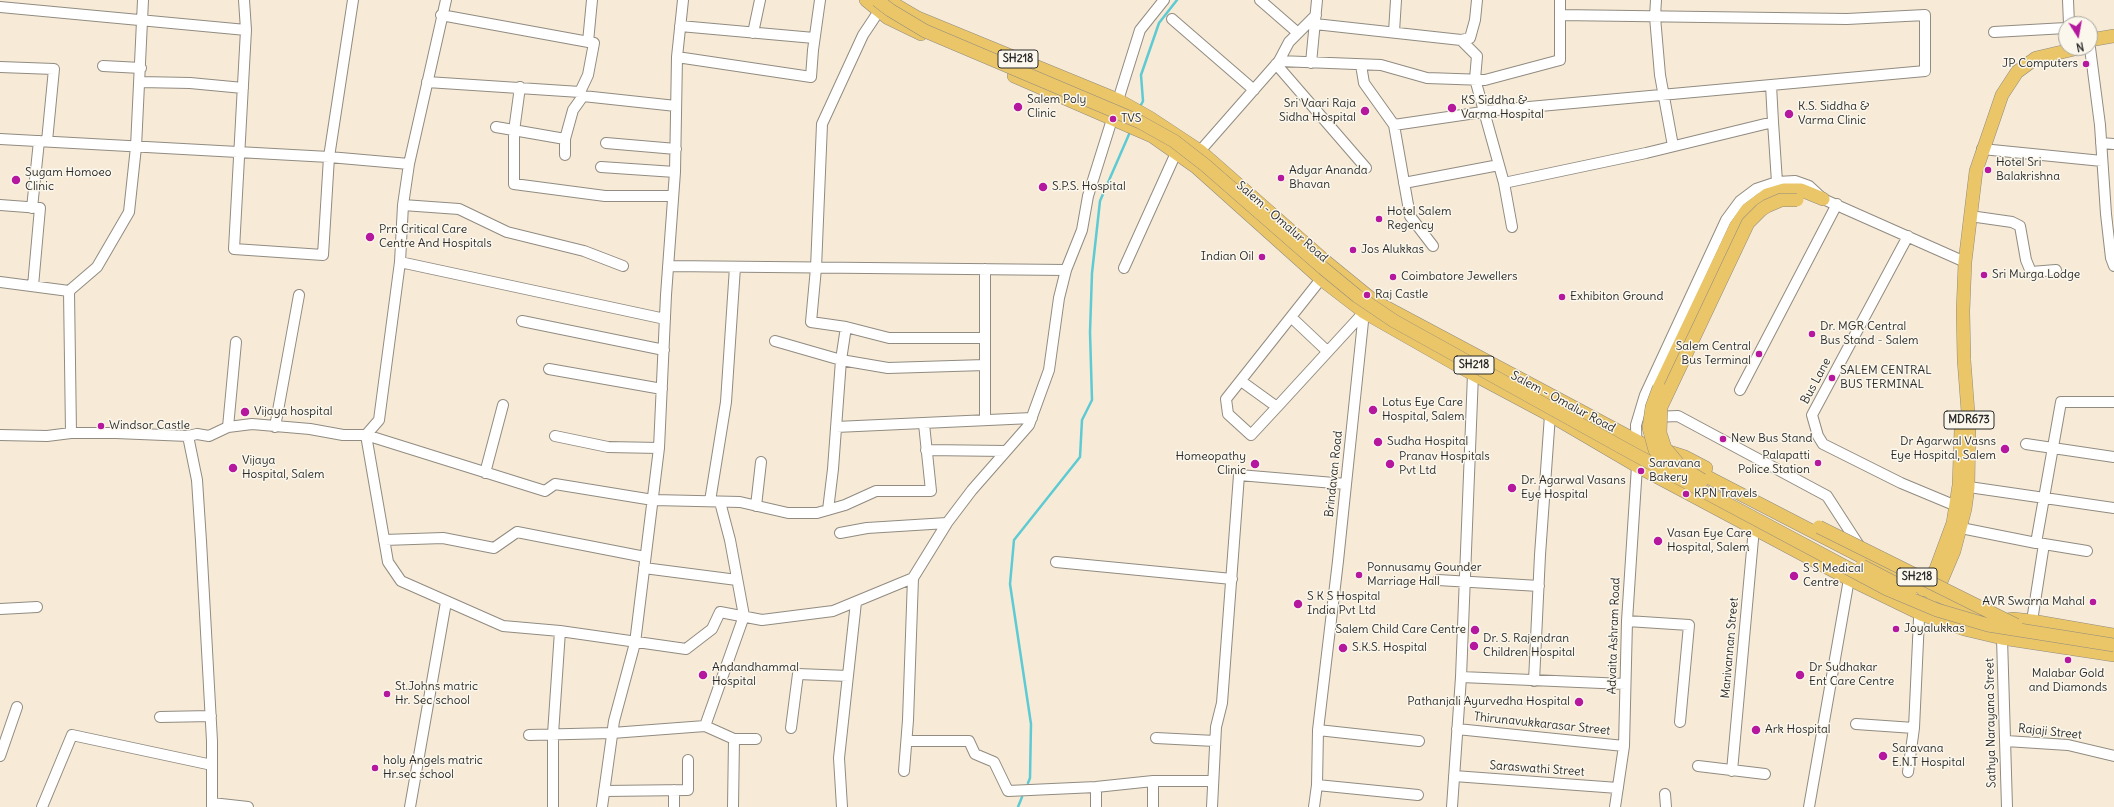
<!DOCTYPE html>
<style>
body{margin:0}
#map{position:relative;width:2114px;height:807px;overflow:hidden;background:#f7ebd7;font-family:Delius,sans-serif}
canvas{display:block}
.north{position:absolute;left:2058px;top:16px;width:40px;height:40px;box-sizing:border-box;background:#fbf7ec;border:1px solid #a8a59f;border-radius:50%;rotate:169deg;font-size:11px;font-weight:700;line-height:16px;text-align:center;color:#2b2b2b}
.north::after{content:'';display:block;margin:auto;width:14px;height:18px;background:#b5179e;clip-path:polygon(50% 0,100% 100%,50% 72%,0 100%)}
</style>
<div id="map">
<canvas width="2114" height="807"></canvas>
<div class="north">N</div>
</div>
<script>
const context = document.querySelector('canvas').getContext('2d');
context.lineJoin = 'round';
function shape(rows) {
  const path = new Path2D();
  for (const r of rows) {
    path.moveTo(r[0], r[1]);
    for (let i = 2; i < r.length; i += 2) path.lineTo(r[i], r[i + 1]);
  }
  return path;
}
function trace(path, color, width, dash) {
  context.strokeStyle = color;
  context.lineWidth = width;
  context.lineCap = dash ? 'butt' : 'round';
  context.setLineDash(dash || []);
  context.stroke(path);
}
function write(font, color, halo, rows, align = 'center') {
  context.font = font + ' Delius,sans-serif';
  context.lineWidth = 3;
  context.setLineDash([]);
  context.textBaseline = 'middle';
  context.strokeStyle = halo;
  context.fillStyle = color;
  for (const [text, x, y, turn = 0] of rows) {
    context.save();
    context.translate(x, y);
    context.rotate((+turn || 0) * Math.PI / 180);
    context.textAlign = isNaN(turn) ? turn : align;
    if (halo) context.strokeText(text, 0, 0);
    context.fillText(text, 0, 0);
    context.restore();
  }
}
trace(shape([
 [1140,107,1143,101,1141,75,1159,23,1177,0],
 [1028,783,1030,778,1031,724,1010,584,1014,540,1080,457,1082,420,1092,400,1090,332,1092,273,1100,201,1130,132],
 [1018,807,1022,797]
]), '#5dcad4', 2.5);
const minor = shape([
 [244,0,246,30,234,249,323,255,329,157,353,0],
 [1260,0,1298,33],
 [1477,0,1475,20,1470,38,1461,40,1477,56,1475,79,1504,183,1646,153,1773,122,1777,182],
 [1656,0,1655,17,1660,75,1673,146],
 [2068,0,2069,24],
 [0,7,246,30],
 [879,11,863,35,822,124,816,268,811,322,846,327,889,338,985,338],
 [441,15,594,43,588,75,580,92],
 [1172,19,1254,90],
 [1315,24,1461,40],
 [680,26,814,38],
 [1394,32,1396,0],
 [1994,32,2066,28],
 [753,33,760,0],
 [588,42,592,0],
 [2090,48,2100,125,2106,214,2111,258,2114,266],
 [677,57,811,77,813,50,820,0],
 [1279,61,1289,42,1316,15],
 [1311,63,1317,0],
 [1276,64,1366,168],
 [1361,65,1364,83,1394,125,1410,216,1433,246],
 [103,66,141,68],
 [0,67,54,69,47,141],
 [140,82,190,83,243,88],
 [427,82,580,92,583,96,676,106],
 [1771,85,1773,122],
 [520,87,514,131,514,184,605,196,673,196],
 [1394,125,1496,110,1925,71,1925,15,1847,19,1560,15],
 [496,127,565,139],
 [0,139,329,157,409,164],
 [606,143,676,149],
 [2101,143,2114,144],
 [1982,149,2102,161],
 [1200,151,1279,61,1381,65,1427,78,1485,80,1560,60,1560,0],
 [565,155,565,139,573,110,583,96],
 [601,167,675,172],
 [1404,183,1499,165],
 [1504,183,1512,227],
 [0,205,40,208,33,286],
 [403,205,459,209,507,232,584,251,623,266],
 [32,208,39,141],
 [1970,216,2012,222,2020,226,2026,260,2031,272,2056,270],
 [1908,236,1812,415,1818,436,1823,444,1901,483,1961,508],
 [400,262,665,319],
 [668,266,1066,270],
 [1124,268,1176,153],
 [985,269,985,420],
 [0,282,69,291],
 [1291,317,1327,351],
 [522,321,664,350],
 [775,341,841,360,888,368,985,365],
 [549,369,662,389],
 [1241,381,1277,407,1366,310],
 [1740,390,1837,204],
 [1277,407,1251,435,1228,414,1226,399,1321,279],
 [1654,417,1678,416,1827,496,1860,547],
 [228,427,236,342],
 [275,427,299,295],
 [836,427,1032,418],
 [71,433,69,291,97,267,129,212,136,147,143,0],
 [0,435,47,436,71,433,116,433,188,436,197,434,209,436,228,427,252,424,310,429,343,435,366,435,545,491,555,484,653,500,740,502,788,513,817,513,845,505,876,491,931,491,924,424],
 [366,435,388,562,401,581,503,626,560,631,686,649,712,629,720,612,762,620,833,611,913,578,947,523,972,490,1029,425,1049,370,1059,298,1066,270,1082,230,1088,196,1140,30,1164,0],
 [366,435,379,420,400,262,403,205,409,164,446,0],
 [188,436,197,480,201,541,212,741,212,807],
 [555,436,608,447,659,448],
 [2026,444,2114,457],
 [926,450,1006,451],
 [485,473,503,405],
 [1962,486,2114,508],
 [710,501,726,402,735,267],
 [756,506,761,462],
 [828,510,833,469,841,360,846,327],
 [1961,528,2036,543,2061,402,2114,402],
 [840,533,867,528,947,523],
 [384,540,443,538,494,548,517,532,645,557],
 [2038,543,2087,551],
 [1056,562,1232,579],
 [644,568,737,580],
 [1438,580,1539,586],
 [0,609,37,607],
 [1627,621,1689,625,1680,722],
 [2032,621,2044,544],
 [2002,638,2007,807],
 [1461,677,1625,684],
 [1534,681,1540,555,1550,415],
 [160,717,211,716],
 [1856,724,1914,728],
 [705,726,734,739,756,739],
 [791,728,798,674,848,676],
 [1457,729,1624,746],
 [1318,730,1419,741],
 [529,735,612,733,705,726,744,616,730,540,720,502],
 [1156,738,1215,741],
 [907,741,969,741,975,754,994,762,1008,791,1096,787,1153,781,1213,781],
 [2006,741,2068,745,2114,756],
 [0,756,17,707],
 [1698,766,1765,774],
 [904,771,908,720,913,578],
 [1732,771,1754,528],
 [1908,772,1914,728,1919,619,1921,614],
 [1454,776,1618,788],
 [1317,785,1418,795],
 [1096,787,1096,807],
 [674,790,674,807],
 [604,791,688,790,688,760],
 [1665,794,1666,807],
 [212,803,248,807],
 [42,807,72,735,212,765],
 [410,807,446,602],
 [553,807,553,734,560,631],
 [602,807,614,721,635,643,659,448,666,295,675,172,677,57,683,0],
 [733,807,734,739],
 [842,807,839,758,856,602],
 [1153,807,1153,781],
 [1212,807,1216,727,1222,703,1239,475,1346,484],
 [1314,807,1317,785,1318,730,1338,561,1364,312],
 [1452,807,1461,677,1473,374],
 [1615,807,1624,746,1627,621,1637,466,1636,425,1645,395,1726,220,1740,201,1756,189,1777,182,1795,181,1809,186,1823,199,1965,262],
 [1809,807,1849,579]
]);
const major = shape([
 [866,0,888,18,921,34],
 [887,0,918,18,1118,100,1150,118,1200,151,1325,261,1374,301,1663,455],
 [2090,40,2114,36],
 [1014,76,1152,136,1196,167,1321,279,1364,312,1473,374,1550,415,1637,466,1849,579,1921,614,1964,629,2002,638,2114,655],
 [1659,388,1736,226,1747,210,1767,195,1784,190,1801,190,1823,199],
 [1663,450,1685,457,1706,468],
 [1692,469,1924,589,1976,612],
 [1923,590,1936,569,1953,523,1959,485,1961,429],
 [1933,596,1940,584,1954,551,1965,509,1968,487,1969,425,1964,360,1963,311,1965,262,1976,171,2002,95,2017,72,2036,58,2079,48],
 [2002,621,2013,619,2032,621,2114,635]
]);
trace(minor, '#918b81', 12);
trace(major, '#918b81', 14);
trace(minor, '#fff', 10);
trace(major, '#eac669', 13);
const majorBridge = shape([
 [877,0,890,10,925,31,1140,122,1174,141,1205,165,1323,268,1357,296,1394,321,1632,453,1887,589,1937,610,1988,625,2114,645],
 [1659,388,1652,407,1649,428,1655,450,1670,469],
 [1702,480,1681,467,1665,448,1660,433,1661,407,1748,223,1761,210,1767,206,1781,200,1797,200],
 [1819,527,2016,625],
 [1862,566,1910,591]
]);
trace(majorBridge, '#918b81', 14, []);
trace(majorBridge, '#eac669', 13);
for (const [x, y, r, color] of [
 [2086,64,4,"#b5179e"],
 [1018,107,5,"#b5179e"],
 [1452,108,5,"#b5179e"],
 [1365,111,5,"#b5179e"],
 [1789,114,5,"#b5179e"],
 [1113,119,4,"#b5179e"],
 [1988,170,4,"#b5179e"],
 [1281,178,4,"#b5179e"],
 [16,180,5,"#b5179e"],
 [1043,187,5,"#b5179e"],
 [1379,219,4,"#b5179e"],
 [370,237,5,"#b5179e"],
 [1353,250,4,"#b5179e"],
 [1262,257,4,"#b5179e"],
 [1984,275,4,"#b5179e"],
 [1393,277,4,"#b5179e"],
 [1367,295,4,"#b5179e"],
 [1562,297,4,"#b5179e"],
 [1812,334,4,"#b5179e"],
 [1759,354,4,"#b5179e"],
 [1832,378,4,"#b5179e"],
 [1373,410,5,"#b5179e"],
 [245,412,5,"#b5179e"],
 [101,426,4,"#b5179e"],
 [1723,439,4,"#b5179e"],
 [1378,442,5,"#b5179e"],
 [2005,449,5,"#b5179e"],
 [1818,463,4,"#b5179e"],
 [1255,464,5,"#b5179e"],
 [1390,464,5,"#b5179e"],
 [233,468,5,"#b5179e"],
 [1641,471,4,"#b5179e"],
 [1512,488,5,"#b5179e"],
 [1686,494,4,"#b5179e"],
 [1658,541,5,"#b5179e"],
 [1359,575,4,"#b5179e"],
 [1794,576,5,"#b5179e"],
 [2093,602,4,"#b5179e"],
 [1298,604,5,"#b5179e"],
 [1896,629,4,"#b5179e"],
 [1475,630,5,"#b5179e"],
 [1474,646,5,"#b5179e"],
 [1343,648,5,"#b5179e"],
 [2068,660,4,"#b5179e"],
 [703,675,5,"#b5179e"],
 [1800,675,5,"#b5179e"],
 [387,694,4,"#b5179e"],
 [1579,702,5,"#b5179e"],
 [1756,730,5,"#b5179e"],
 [1883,756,5,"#b5179e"],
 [375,768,4,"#b5179e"]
]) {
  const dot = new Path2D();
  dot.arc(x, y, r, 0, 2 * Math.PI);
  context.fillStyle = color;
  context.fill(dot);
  trace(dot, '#fbf7ec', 1.5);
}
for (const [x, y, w] of [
 [1018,59,40],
 [1474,365,40],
 [1969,420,50],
 [1917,577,40]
]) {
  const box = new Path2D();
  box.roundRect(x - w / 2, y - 9, w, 18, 3);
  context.fillStyle = '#fbf7ec';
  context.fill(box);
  trace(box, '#2b2b2b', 1);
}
write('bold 11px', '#2b2b2b', null, [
 ["SH218",1018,59],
 ["SH218",1474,365],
 ["MDR673",1969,420],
 ["SH218",1917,577]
]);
write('12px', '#2b2b2b', '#fbf7ec', [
 ["JP Computers",2078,64,"right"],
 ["Salem Poly",1027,100],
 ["Clinic",1027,114],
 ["KS Siddha &",1461,101],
 ["Varma Hospital",1461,115],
 ["Sri Vaari Raja",1356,104,"right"],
 ["Sidha Hospital",1356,118,"right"],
 ["K.S. Siddha &",1798,107],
 ["Varma Clinic",1798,121],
 ["TVS",1121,119],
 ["Hotel Sri",1996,163],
 ["Balakrishna",1996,177],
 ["Adyar Ananda",1289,171],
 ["Bhavan",1289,185],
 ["Sugam Homoeo",25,173],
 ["Clinic",25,187],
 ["S.P.S. Hospital",1052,187],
 ["Hotel Salem",1387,212],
 ["Regency",1387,226],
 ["Prn Critical Care",379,230],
 ["Centre And Hospitals",379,244],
 ["Jos Alukkas",1361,250],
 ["Indian Oil",1254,257,"right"],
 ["Sri Murga Lodge",1992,275],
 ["Coimbatore Jewellers",1401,277],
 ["Raj Castle",1375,295],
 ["Exhibiton Ground",1570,297],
 ["Dr. MGR Central",1820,327],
 ["Bus Stand - Salem",1820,341],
 ["Salem Central",1751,347,"right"],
 ["Bus Terminal",1751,361,"right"],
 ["SALEM CENTRAL",1840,371],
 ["BUS TERMINAL",1840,385],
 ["Lotus Eye Care",1382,403],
 ["Hospital, Salem",1382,417],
 ["Vijaya hospital",254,412],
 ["Windsor Castle",109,426],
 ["New Bus Stand",1731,439],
 ["Sudha Hospital",1387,442],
 ["Dr Agarwal Vasns",1996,442,"right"],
 ["Eye Hospital, Salem",1996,456,"right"],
 ["Palapatti",1810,456,"right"],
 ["Police Station",1810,470,"right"],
 ["Homeopathy",1246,457,"right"],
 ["Clinic",1246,471,"right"],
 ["Pranav Hospitals",1399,457],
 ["Pvt Ltd",1399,471],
 ["Vijaya",242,461],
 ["Hospital, Salem",242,475],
 ["Saravana",1649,464],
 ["Bakery",1649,478],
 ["Dr. Agarwal Vasans",1521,481],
 ["Eye Hospital",1521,495],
 ["KPN Travels",1694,494],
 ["Vasan Eye Care",1667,534],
 ["Hospital, Salem",1667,548],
 ["Ponnusamy Gounder",1367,568],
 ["Marriage Hall",1367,582],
 ["S S Medical",1803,569],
 ["Centre",1803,583],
 ["S K S Hospital",1307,597],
 ["India Pvt Ltd",1307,611],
 ["AVR Swarna Mahal",2085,602,"right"],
 ["Joyalukkas",1904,629],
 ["Salem Child Care Centre",1466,630,"right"],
 ["Dr. S. Rajendran",1483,639],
 ["Children Hospital",1483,653],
 ["S.K.S. Hospital",1352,648],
 ["Andandhammal",712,668],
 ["Hospital",712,682],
 ["Dr Sudhakar",1809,668],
 ["Ent Care Centre",1809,682],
 ["Malabar Gold",2068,674,"center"],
 ["and Diamonds",2068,688,"center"],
 ["St.Johns matric",395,687],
 ["Hr. Sec school",395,701],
 ["Pathanjali Ayurvedha Hospital",1570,702,"right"],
 ["Ark Hospital",1765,730],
 ["Saravana",1892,749],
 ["E.N.T Hospital",1892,763],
 ["holy Angels matric",383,761],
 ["Hr.sec school",383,775]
], 'left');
write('12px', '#2b2b2b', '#fbf7ec', [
 ["Salem - Omalur Road",1282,222,41],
 ["Bus Lane",1816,381,-62],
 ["Salem - Omalur Road",1563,402,28],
 ["Brindavan Road",1334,474,-84],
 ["Advaita Ashram Road",1614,636,-88],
 ["Manivannan Street",1730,648,-85],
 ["Sathya Narayana Street",1991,723,-91],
 ["Thirunavukkarasar Street",1542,724,6],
 ["Rajaji Street",2050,732,6],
 ["Saraswathi Street",1537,769,4]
]);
</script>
